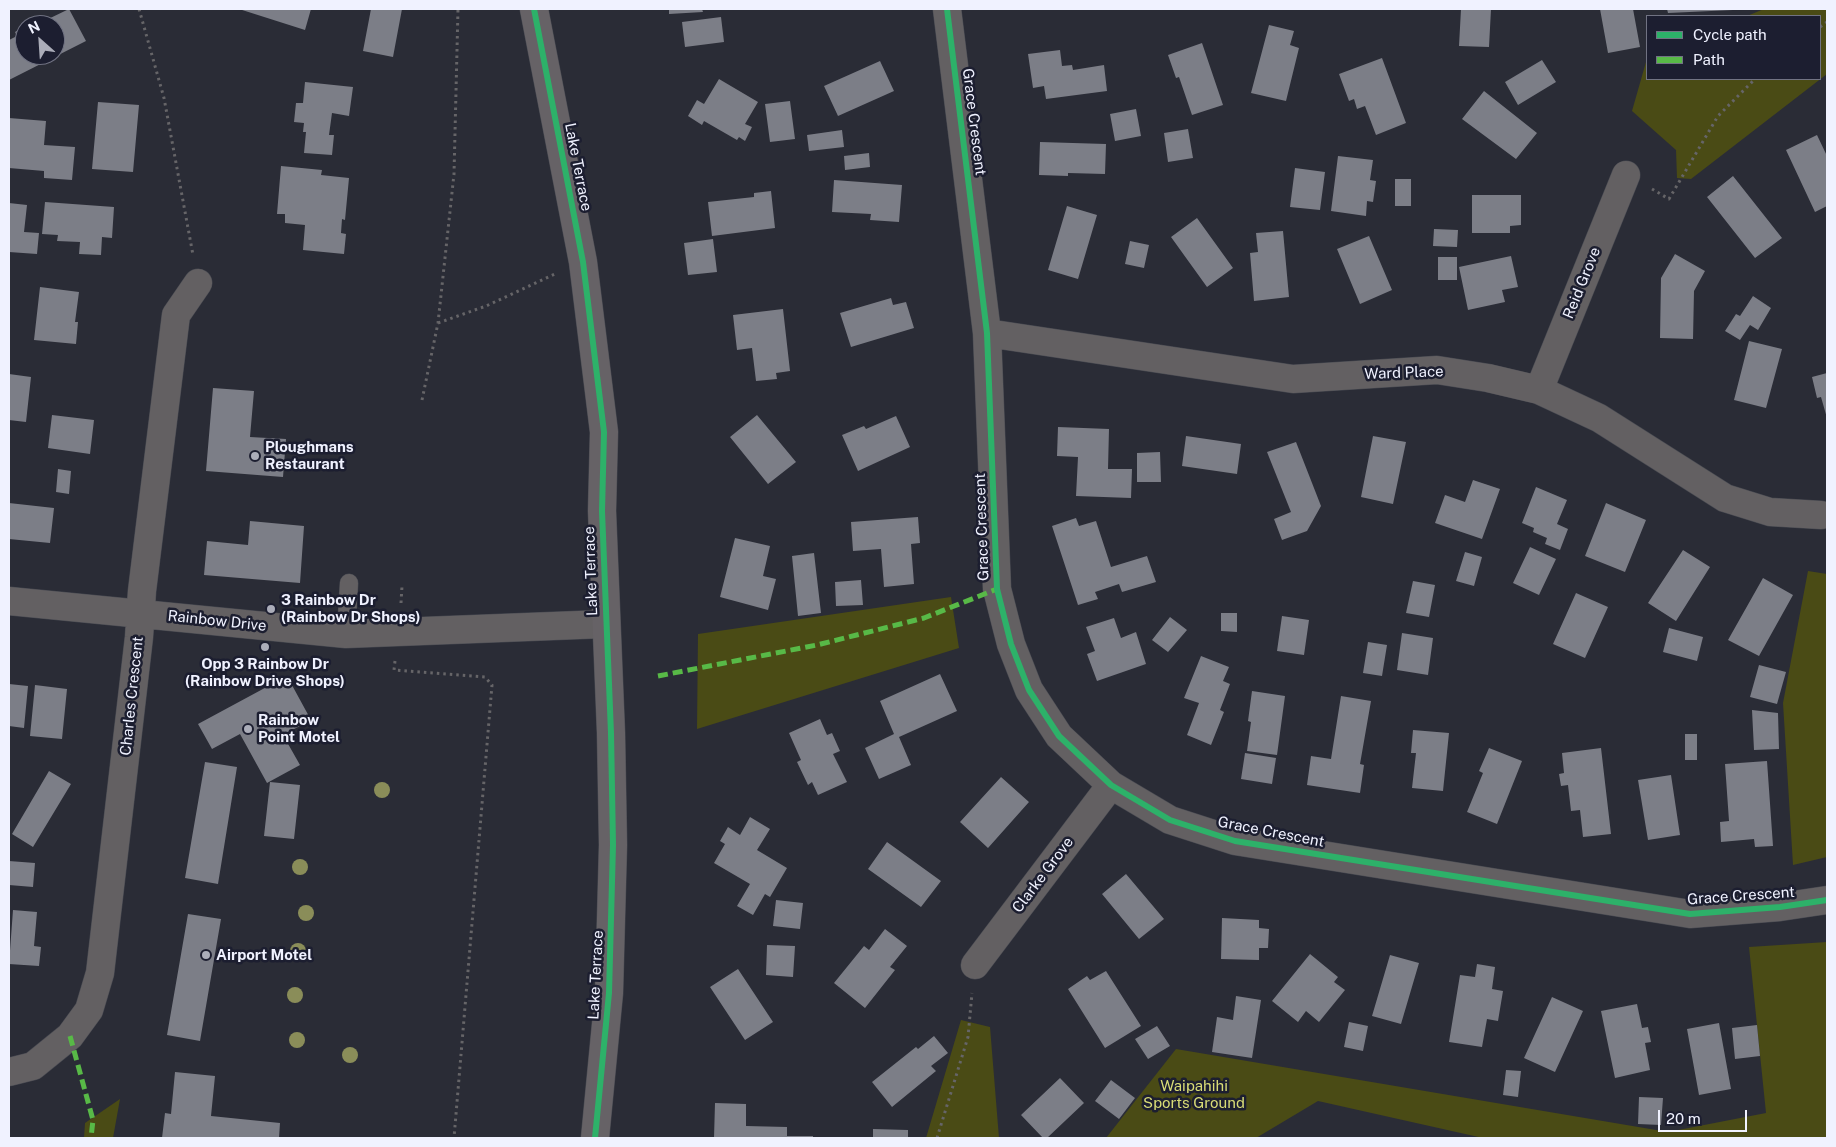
<!DOCTYPE html>
<style>
body{margin:0}
#map{position:relative;width:1836px;height:1147px;overflow:hidden;background:#2a2c36;font-family:"Public Sans",sans-serif}
canvas{display:block}
.frame{position:absolute;inset:0;border:10px solid #f0f2ff;pointer-events:none}
.legend{position:absolute;left:1646px;top:15px;width:175px;height:65px;box-sizing:border-box;background:#1c1e30;border:1px solid #717383;margin:0;padding:6px 9px;list-style:none;font-size:15px;color:#f0f2ff}
.legend li{display:flex;align-items:center;gap:10px;height:25px}
.legend b{width:25px;border:1px solid #717383}
.north{position:absolute;left:15px;top:15px;width:50px;height:50px;box-sizing:border-box;background:#1c1e30;border:1px solid #717383;border-radius:50%;rotate:334deg;font-size:14px;font-weight:700;line-height:20px;text-align:center;color:#f0f2ff}
.north::after{content:'';display:block;margin:auto;width:18px;height:22px;background:#abadb9;clip-path:polygon(50% 0,100% 100%,50% 72%,0 100%)}
.scale{position:absolute;left:1658px;top:1110px;width:89px;height:22px;box-sizing:border-box;border:2px solid #f0f2ff;border-top:0;padding-left:6px;font-size:15px;line-height:18px;white-space:nowrap;color:#f0f2ff;-webkit-text-stroke:4px #1c1e30;paint-order:stroke}
</style>
<div id="map">
<canvas width="1836" height="1147"></canvas>
<div class="frame"></div>
<ul class="legend">
<li><b style="height:6px;background:#2db169"></b>Cycle path</li>
<li><b style="height:6px;background:#58b947"></b>Path</li>
</ul>
<div class="north">N</div>
<div class="scale">20 m</div>
</div>
<script>
const context = document.querySelector('canvas').getContext('2d');
context.lineJoin = 'round';
function fillPath(path, color) {
  context.fillStyle = color;
  context.fill(path, 'evenodd');
}
function shape(rows) {
  const path = new Path2D();
  for (const r of rows) {
    path.moveTo(r[0], r[1]);
    for (let i = 2; i < r.length; i += 2) path.lineTo(r[i], r[i + 1]);
  }
  return path;
}
function trace(path, color, width, dash) {
  context.strokeStyle = color;
  context.lineWidth = width;
  context.lineCap = dash ? 'butt' : 'round';
  context.setLineDash(dash || []);
  context.stroke(path);
}
function write(font, color, halo, rows, align = 'center') {
  context.font = font + ' "Public Sans",sans-serif';
  context.lineWidth = 5;
  context.setLineDash([]);
  context.textBaseline = 'middle';
  context.strokeStyle = halo;
  context.fillStyle = color;
  for (const [text, x, y, turn = 0] of rows) {
    context.save();
    context.translate(x, y);
    context.rotate((+turn || 0) * Math.PI / 180);
    context.textAlign = isNaN(turn) ? turn : align;
    if (halo) context.strokeText(text, 0, 0);
    context.fillText(text, 0, 0);
    context.restore();
  }
}
fillPath(shape([
 [1764,9,1827,9,1827,74,1691,179,1677,178,1676,150,1632,111,1646,62,1647,61,1647,79,1820,79,1820,16,1747,16],
 [1808,571,1827,574,1827,857,1793,865,1783,703],
 [951,597,959,648,697,729,698,634],
 [1827,942,1827,1138,1483,1138,1318,1101,1256,1138,1106,1138,1176,1049,1668,1132,1766,1113,1749,947],
 [961,1020,990,1027,999,1138,926,1138],
 [120,1099,113,1138,84,1138,85,1123]
]), '#4a4b15');
fillPath(shape([
 [69,9,86,41,9,80,9,40,17,36,15,32,25,26,25,55,55,55,55,25,28,25,41,18,42,22],
 [239,9,311,9,305,30],
 [371,9,402,9,393,57,363,51],
 [669,9,702,9,703,12,669,14],
 [1461,9,1491,9,1489,47,1459,46],
 [1600,9,1633,9,1640,47,1608,53],
 [1667,9,1733,9,1733,10,1668,13],
 [721,17,724,42,685,47,682,22],
 [1269,25,1294,31,1290,45,1299,48,1286,101,1251,93],
 [1202,43,1223,105,1192,115,1179,77,1176,78,1168,55],
 [1060,50,1062,66,1072,65,1073,70,1104,65,1107,91,1046,99,1044,86,1033,88,1028,54],
 [1382,58,1406,123,1376,135,1365,106,1357,109,1354,99,1349,101,1339,74],
 [1542,60,1556,82,1518,105,1505,82],
 [880,61,894,91,838,116,824,86],
 [719,79,758,102,745,124,752,127,745,141,739,137,737,140,704,121,702,125,688,116,697,100,704,104],
 [305,82,353,87,349,116,332,113,329,135,334,135,332,155,304,153,306,132,303,132,304,123,294,122,296,103,303,103],
 [1484,91,1537,133,1516,159,1462,119],
 [790,101,795,139,770,142,765,104],
 [98,102,139,105,133,172,92,169],
 [1136,109,1141,136,1115,141,1110,114],
 [9,118,46,121,44,145,75,147,72,180,44,178,44,171,9,168],
 [1188,129,1193,158,1168,162,1164,133],
 [842,130,844,147,809,151,807,135],
 [1817,135,1827,156,1827,206,1815,212,1786,150],
 [1040,142,1106,144,1105,174,1068,173,1068,176,1039,175],
 [869,153,870,167,845,170,844,156],
 [1338,156,1373,160,1370,180,1376,181,1373,202,1367,201,1366,216,1331,211],
 [281,166,322,170,321,175,349,178,345,220,342,219,341,233,346,234,344,254,303,250,305,225,285,223,285,214,277,214],
 [1295,168,1325,172,1320,210,1290,207],
 [1733,176,1782,238,1755,258,1707,197],
 [1395,179,1411,179,1411,206,1395,206],
 [834,180,902,185,899,222,870,220,871,214,832,212],
 [771,191,775,228,712,236,708,202,754,197,754,193],
 [1472,195,1521,195,1521,225,1510,226,1510,233,1472,233],
 [45,202,114,207,112,238,102,237,101,255,79,254,80,242,57,241,58,235,42,234],
 [9,203,27,205,24,232,39,233,37,254,9,252],
 [1067,206,1097,215,1078,279,1048,270],
 [1197,218,1233,268,1207,287,1171,237],
 [1434,229,1458,230,1457,247,1433,246],
 [1283,231,1289,297,1254,301,1250,253,1258,252,1256,233],
 [1369,236,1392,290,1360,304,1337,249],
 [713,239,717,272,688,275,684,243],
 [1130,241,1149,245,1144,268,1125,264],
 [1675,254,1705,271,1694,291,1693,339,1660,338,1661,278],
 [1511,256,1518,287,1502,290,1505,302,1468,310,1459,267],
 [1438,257,1457,257,1457,280,1438,280],
 [40,287,79,292,75,322,78,322,76,344,34,340],
 [1753,296,1771,308,1758,330,1750,325,1740,340,1725,331,1736,314,1740,316],
 [891,298,893,305,906,302,914,328,851,347,840,313],
 [783,309,790,371,776,373,777,379,756,381,752,348,737,350,733,315],
 [1749,341,1782,349,1766,408,1734,400],
 [1827,373,1827,418,1821,397,1817,398,1812,377],
 [9,374,31,377,26,422,9,420],
 [213,388,254,391,250,437,286,439,283,477,206,471],
 [52,415,94,420,90,454,48,448],
 [757,415,796,462,768,484,730,437],
 [896,416,910,447,858,471,842,435,864,426,866,429],
 [1058,427,1109,429,1108,469,1132,469,1131,498,1076,496,1078,457,1057,456],
 [1186,436,1241,444,1237,474,1182,466],
 [1373,436,1406,442,1393,504,1361,497],
 [1296,442,1321,506,1307,531,1282,540,1274,519,1291,512,1267,452],
 [1160,452,1161,482,1137,482,1137,453],
 [58,469,71,471,69,494,56,492],
 [1473,480,1500,489,1482,539,1435,523,1445,495,1465,502],
 [1536,487,1567,500,1557,524,1568,529,1560,550,1545,544,1547,538,1533,532,1534,528,1522,523],
 [9,503,54,508,50,543,9,539],
 [1606,503,1646,520,1625,572,1585,556],
 [918,517,920,543,911,544,914,584,884,587,881,549,853,551,851,522],
 [1076,518,1079,526,1096,521,1111,567,1147,556,1156,582,1122,592,1119,584,1095,592,1098,599,1078,605,1052,526],
 [250,521,304,526,300,583,204,575,207,541,248,545],
 [735,538,770,546,763,576,776,579,768,610,720,597],
 [1530,547,1556,559,1539,595,1513,583],
 [1683,550,1710,567,1676,621,1648,603],
 [1465,552,1482,557,1474,586,1456,581],
 [814,553,821,613,798,616,792,556],
 [1763,578,1793,595,1759,656,1728,640],
 [861,580,863,605,836,606,835,582],
 [1413,581,1435,585,1429,617,1406,613],
 [1576,593,1608,607,1585,658,1553,644],
 [1221,613,1237,613,1237,632,1221,631],
 [1282,616,1309,620,1304,655,1277,651],
 [1170,617,1187,630,1168,652,1152,640],
 [1114,618,1121,638,1136,632,1146,664,1097,681,1087,654,1095,651,1086,627],
 [1669,628,1703,637,1697,661,1663,652],
 [1402,633,1433,638,1428,675,1397,670],
 [1368,642,1387,645,1382,676,1363,673],
 [1201,656,1229,667,1223,681,1230,684,1220,710,1224,712,1211,745,1187,735,1199,703,1184,698],
 [1759,665,1786,672,1777,704,1750,697],
 [940,674,957,711,899,737,911,765,879,779,865,748,894,734,880,701],
 [287,676,311,720,283,735,300,765,267,783,240,734,212,749,198,724],
 [9,684,28,686,24,728,9,726],
 [35,685,67,689,62,739,30,736],
 [1252,691,1285,696,1277,755,1247,751,1251,722,1248,721],
 [1341,696,1371,701,1360,764,1364,765,1360,793,1307,785,1311,756,1331,759],
 [1752,710,1778,713,1779,749,1754,750],
 [820,719,827,735,832,733,840,751,833,754,847,782,818,795,812,782,808,785,797,762,801,760,789,733],
 [1413,730,1449,733,1443,791,1412,788,1416,753,1411,753],
 [1685,734,1697,734,1697,760,1685,760],
 [1489,748,1522,761,1497,824,1467,812,1483,773,1479,771],
 [1601,748,1611,834,1583,837,1580,810,1571,811,1568,785,1561,786,1559,774,1564,773,1562,753],
 [1245,753,1276,758,1272,784,1241,779],
 [1767,761,1773,846,1755,847,1754,839,1721,842,1720,822,1729,821,1725,764],
 [205,762,237,767,218,884,185,878],
 [49,771,71,784,33,847,12,834],
 [1671,775,1680,835,1648,840,1638,780],
 [1001,777,1029,802,988,848,960,822],
 [270,782,300,785,294,839,264,836],
 [750,817,770,829,757,850,787,868,770,897,765,894,753,915,737,906,750,884,714,863,725,844,720,841,728,827,740,835],
 [887,842,941,881,921,907,868,869],
 [9,861,35,863,33,887,9,885],
 [1126,874,1164,919,1139,939,1102,894],
 [776,900,803,903,800,929,773,926],
 [13,910,37,912,34,946,41,947,39,966,9,964],
 [188,914,221,919,200,1041,167,1035],
 [1222,918,1259,920,1259,928,1269,929,1268,948,1259,948,1259,960,1221,959],
 [885,929,907,946,890,967,895,970,865,1008,834,983,864,946,869,950],
 [767,945,795,946,793,977,766,975],
 [1310,954,1338,977,1334,982,1345,990,1319,1022,1306,1011,1298,1022,1272,1001],
 [1390,955,1419,963,1401,1024,1372,1016],
 [1477,964,1495,967,1492,989,1503,991,1498,1021,1487,1019,1482,1047,1449,1042,1460,975,1475,977],
 [738,969,773,1022,745,1040,710,987],
 [1106,971,1141,1026,1105,1048,1068,989,1087,976,1090,980],
 [1236,996,1261,1000,1252,1058,1212,1052,1217,1017,1233,1020],
 [1552,997,1583,1011,1555,1072,1524,1058],
 [1637,1004,1642,1028,1648,1027,1651,1042,1645,1043,1650,1070,1615,1078,1601,1011],
 [1349,1022,1368,1026,1363,1051,1344,1047],
 [1719,1023,1731,1089,1699,1095,1687,1029],
 [1757,1025,1760,1056,1735,1059,1732,1028],
 [1157,1026,1170,1046,1148,1059,1135,1039],
 [934,1036,948,1053,931,1066,936,1071,892,1107,872,1082,916,1047,918,1049],
 [1506,1070,1521,1071,1518,1097,1503,1095],
 [175,1072,215,1076,211,1116,280,1123,279,1138,162,1138,165,1113,171,1114],
 [1060,1078,1084,1103,1047,1138,1043,1138,1021,1115],
 [1111,1080,1135,1098,1119,1119,1095,1101],
 [1639,1097,1663,1098,1661,1125,1638,1124],
 [715,1103,746,1104,746,1126,787,1127,787,1136,813,1136,813,1138,714,1138],
 [873,1129,908,1130,908,1138,873,1138]
]), '#7c7e87');
const lane = shape([
 [346,634,349,583]
]);
const street = shape([
 [947,9,987,333,997,589,1011,644,1029,690,1059,736,1111,785,1170,820,1235,841,1690,914,1780,907,1827,900],
 [987,333,1293,379,1437,370,1488,378,1539,390,1599,418,1725,498,1770,512,1821,515],
 [1539,390,1626,175],
 [9,601,346,634,605,624],
 [975,965,1111,785],
 [9,1072,33,1066,70,1036,89,1010,100,973,139,637,142,591,176,315,198,283]
]);
const secondary = shape([
 [534,9,583,262,604,432,602,511,611,733,613,845,609,993,595,1138]
]);
trace(lane, '#474951', 19);
trace(street, '#474951', 29);
trace(secondary, '#474951', 29);
trace(shape([
 [139,9,164,98,193,255],
 [1820,27,1827,22],
 [1652,189,1669,199,1718,116,1755,79],
 [438,323,486,306,555,274],
 [422,400,438,323,454,174,458,9],
 [401,603,402,586],
 [395,661,394,670,485,677,492,685,454,1138],
 [937,1138,968,1037,972,993]
]), '#666568', 3, [2.5, 4]);
trace(lane, '#636062', 18);
trace(street, '#636062', 28);
trace(secondary, '#666266', 28);
trace(shape([
 [658,676,817,645,924,618,997,589],
 [70,1036,93,1120,91,1138]
]), '#58b947', 5, [10, 5]);
trace(shape([
 [534,9,583,262,604,432,602,511,611,733,613,845,609,993,595,1138],
 [947,9,987,333,997,589,1011,644,1029,690,1059,736,1111,785,1170,820,1235,841,1690,914,1780,907,1827,900]
]), '#2db169', 6);
context.fillStyle = '#8a8d59';
for (const [x, y] of [
 [382,790],
 [300,867],
 [306,913],
 [298,951],
 [295,995],
 [297,1040],
 [350,1055]
]) {
  context.beginPath();
  context.arc(x, y, 8, 0, 2 * Math.PI);
  context.fill();
}
for (const [x, y, r, color] of [
 [255,456,5,"#abadb9"],
 [271,609,5,"#abadb9"],
 [265,647,5,"#abadb9"],
 [248,729,5,"#abadb9"],
 [206,955,5,"#abadb9"]
]) {
  const dot = new Path2D();
  dot.arc(x, y, r, 0, 2 * Math.PI);
  context.fillStyle = color;
  context.fill(dot);
  trace(dot, '#1c1e30', 2);
}
write('15px', '#f0f2ff', '#1c1e30', [
 ["Grace Crescent",974,122,83],
 ["Lake Terrace",578,167,79],
 ["Reid Grove",1582,283,-68],
 ["Ward Place",1404,373,-2],
 ["Grace Crescent",982,527,-92],
 ["Lake Terrace",591,571,-92],
 ["Rainbow Drive",217,621,6],
 ["Charles Crescent",132,696,-84],
 ["Grace Crescent",1271,832,11],
 ["Clarke Grove",1043,875,-53],
 ["Grace Crescent",1741,896,-4],
 ["Lake Terrace",596,975,-87]
]);
write('bold 15px', '#f0f2ff', '#1c1e30', [
 ["Ploughmans",265,447],
 ["Restaurant",265,464],
 ["3 Rainbow Dr",281,600],
 ["(Rainbow Dr Shops)",281,617],
 ["Opp 3 Rainbow Dr",265,664,"center"],
 ["(Rainbow Drive Shops)",265,681,"center"],
 ["Rainbow",258,720],
 ["Point Motel",258,737],
 ["Airport Motel",216,955]
], 'left');
write('15px', '#d9dc76', '#1c1e30', [
 ["Waipahihi",1194,1086],
 ["Sports Ground",1194,1103]
]);
</script>
